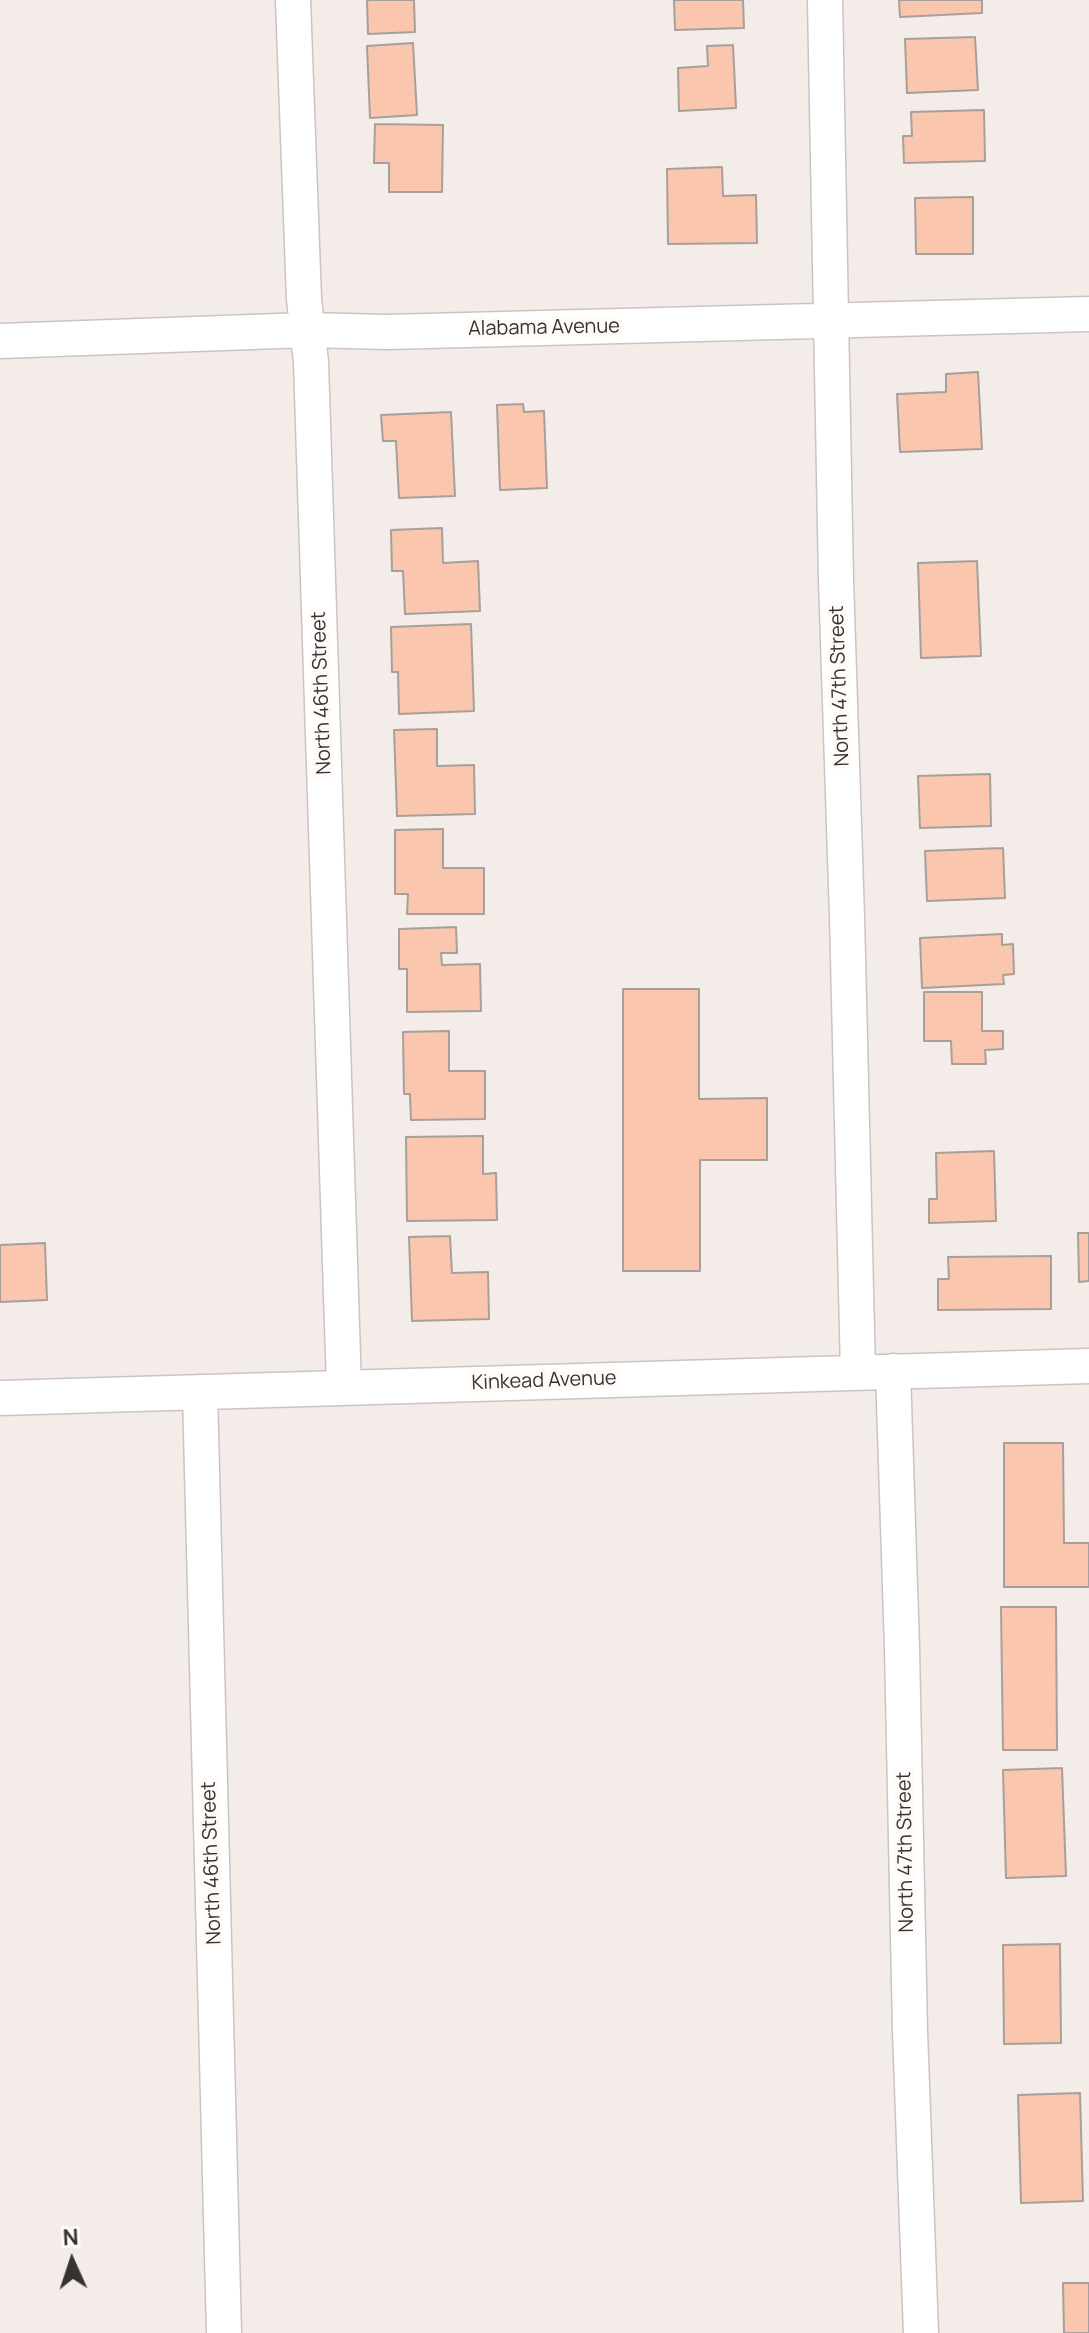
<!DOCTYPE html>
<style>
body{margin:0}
#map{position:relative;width:1089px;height:2333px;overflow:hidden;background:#f4ece8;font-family:Manrope,sans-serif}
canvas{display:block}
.north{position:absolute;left:32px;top:2221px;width:80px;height:80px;-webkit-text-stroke:6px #fffaf7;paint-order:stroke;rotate:357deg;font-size:22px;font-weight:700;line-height:32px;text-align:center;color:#363331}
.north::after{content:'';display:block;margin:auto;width:28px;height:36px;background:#363331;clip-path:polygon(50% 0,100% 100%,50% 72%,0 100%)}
</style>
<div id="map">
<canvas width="1089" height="2333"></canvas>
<div class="north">N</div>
</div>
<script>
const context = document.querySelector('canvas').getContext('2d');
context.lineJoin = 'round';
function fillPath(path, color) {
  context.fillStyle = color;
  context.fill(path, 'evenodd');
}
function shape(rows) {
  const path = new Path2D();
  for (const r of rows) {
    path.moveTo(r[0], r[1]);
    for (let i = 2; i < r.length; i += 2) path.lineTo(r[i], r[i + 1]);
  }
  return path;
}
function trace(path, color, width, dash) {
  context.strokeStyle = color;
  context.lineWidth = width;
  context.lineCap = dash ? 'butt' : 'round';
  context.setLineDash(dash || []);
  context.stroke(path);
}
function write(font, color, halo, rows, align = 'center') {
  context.font = font + ' Manrope,sans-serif';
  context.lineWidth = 8;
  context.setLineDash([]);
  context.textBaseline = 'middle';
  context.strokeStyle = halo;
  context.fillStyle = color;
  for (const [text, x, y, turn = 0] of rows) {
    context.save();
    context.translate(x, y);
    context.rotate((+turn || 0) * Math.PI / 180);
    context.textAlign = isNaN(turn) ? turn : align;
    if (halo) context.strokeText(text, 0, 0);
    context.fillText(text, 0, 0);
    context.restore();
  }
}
const building = shape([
 [367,0,414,0,415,32,368,34,367,0],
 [674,0,743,0,744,28,675,30,674,0],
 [899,0,982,0,982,13,900,17,899,0],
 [975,37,978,90,907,93,905,39,975,37],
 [413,43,417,115,370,118,367,46,413,43],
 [733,45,736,108,679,111,678,68,708,66,707,46,733,45],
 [984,110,985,161,904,163,903,136,912,136,911,112,984,110],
 [375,124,443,125,442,192,389,192,389,163,374,163,375,124],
 [722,167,723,196,756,195,757,243,668,244,667,169,722,167],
 [973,197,973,254,916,254,915,198,973,197],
 [978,372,982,449,900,452,897,394,946,392,946,374,978,372],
 [523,404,524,412,544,411,547,488,500,490,497,405,523,404],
 [451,412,455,496,399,498,396,441,383,441,381,415,451,412],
 [442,528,443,563,478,561,480,611,405,614,403,571,392,571,391,530,442,528],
 [977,561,981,656,921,658,918,563,977,561],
 [471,624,474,711,399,714,398,672,392,672,391,627,471,624],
 [437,729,437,766,474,765,475,814,397,816,394,730,437,729],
 [990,774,991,826,920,828,918,776,990,774],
 [443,829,443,868,484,868,484,914,407,914,408,894,395,894,395,830,443,829],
 [1003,848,1005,898,927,901,925,851,1003,848],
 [456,927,457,953,441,953,442,965,480,964,481,1011,407,1012,407,969,399,969,399,929,456,927],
 [1002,934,1002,945,1013,944,1014,974,1003,975,1004,984,922,988,920,938,1002,934],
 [623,989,699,989,699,1099,767,1098,767,1160,700,1160,700,1271,623,1271,623,989],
 [924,992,982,992,982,1031,1003,1031,1003,1049,985,1050,986,1064,952,1064,951,1041,924,1041,924,992],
 [449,1031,449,1071,485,1071,485,1119,411,1120,410,1094,404,1094,403,1032,449,1031],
 [483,1136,483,1174,496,1173,497,1220,407,1221,406,1137,483,1136],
 [994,1151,996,1221,929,1223,929,1199,937,1199,936,1153,994,1151],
 [1078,1233,1089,1233,1089,1281,1079,1282,1078,1233],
 [450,1236,452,1273,488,1272,489,1319,412,1321,409,1237,450,1236],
 [45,1243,47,1300,0,1302,0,1245,45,1243],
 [1051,1256,1051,1309,938,1310,938,1279,949,1279,948,1257,1051,1256],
 [1004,1443,1063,1443,1064,1543,1089,1543,1089,1587,1004,1587,1004,1443],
 [1001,1607,1056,1607,1057,1750,1003,1750,1001,1607],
 [1062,1768,1066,1876,1006,1878,1003,1770,1062,1768],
 [1060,1944,1061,2043,1004,2044,1003,1945,1060,1944],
 [1080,2093,1083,2201,1021,2203,1018,2095,1080,2093],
 [1063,2283,1089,2283,1089,2333,1064,2333,1063,2283]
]);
fillPath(building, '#fac7ae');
trace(building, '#a79f9c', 2);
const minor = shape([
 [293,0,304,299,311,362,344,1387],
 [825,0,836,580,847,917,858,1372],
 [0,341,307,330,387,332,1089,314],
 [893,1371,902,1648,910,2031,921,2333],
 [200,1392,224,2333],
 [0,1398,1089,1366]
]);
trace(minor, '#ccc4c0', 37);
trace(minor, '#fff', 34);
write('20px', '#363331', '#fffaf7', [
 ["Alabama Avenue",544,328,-1],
 ["North 47th Street",840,686,-92],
 ["North 46th Street",322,693,-92],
 ["Kinkead Avenue",544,1381,-2],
 ["North 47th Street",906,1852,-91],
 ["North 46th Street",212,1863,-92]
]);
</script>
